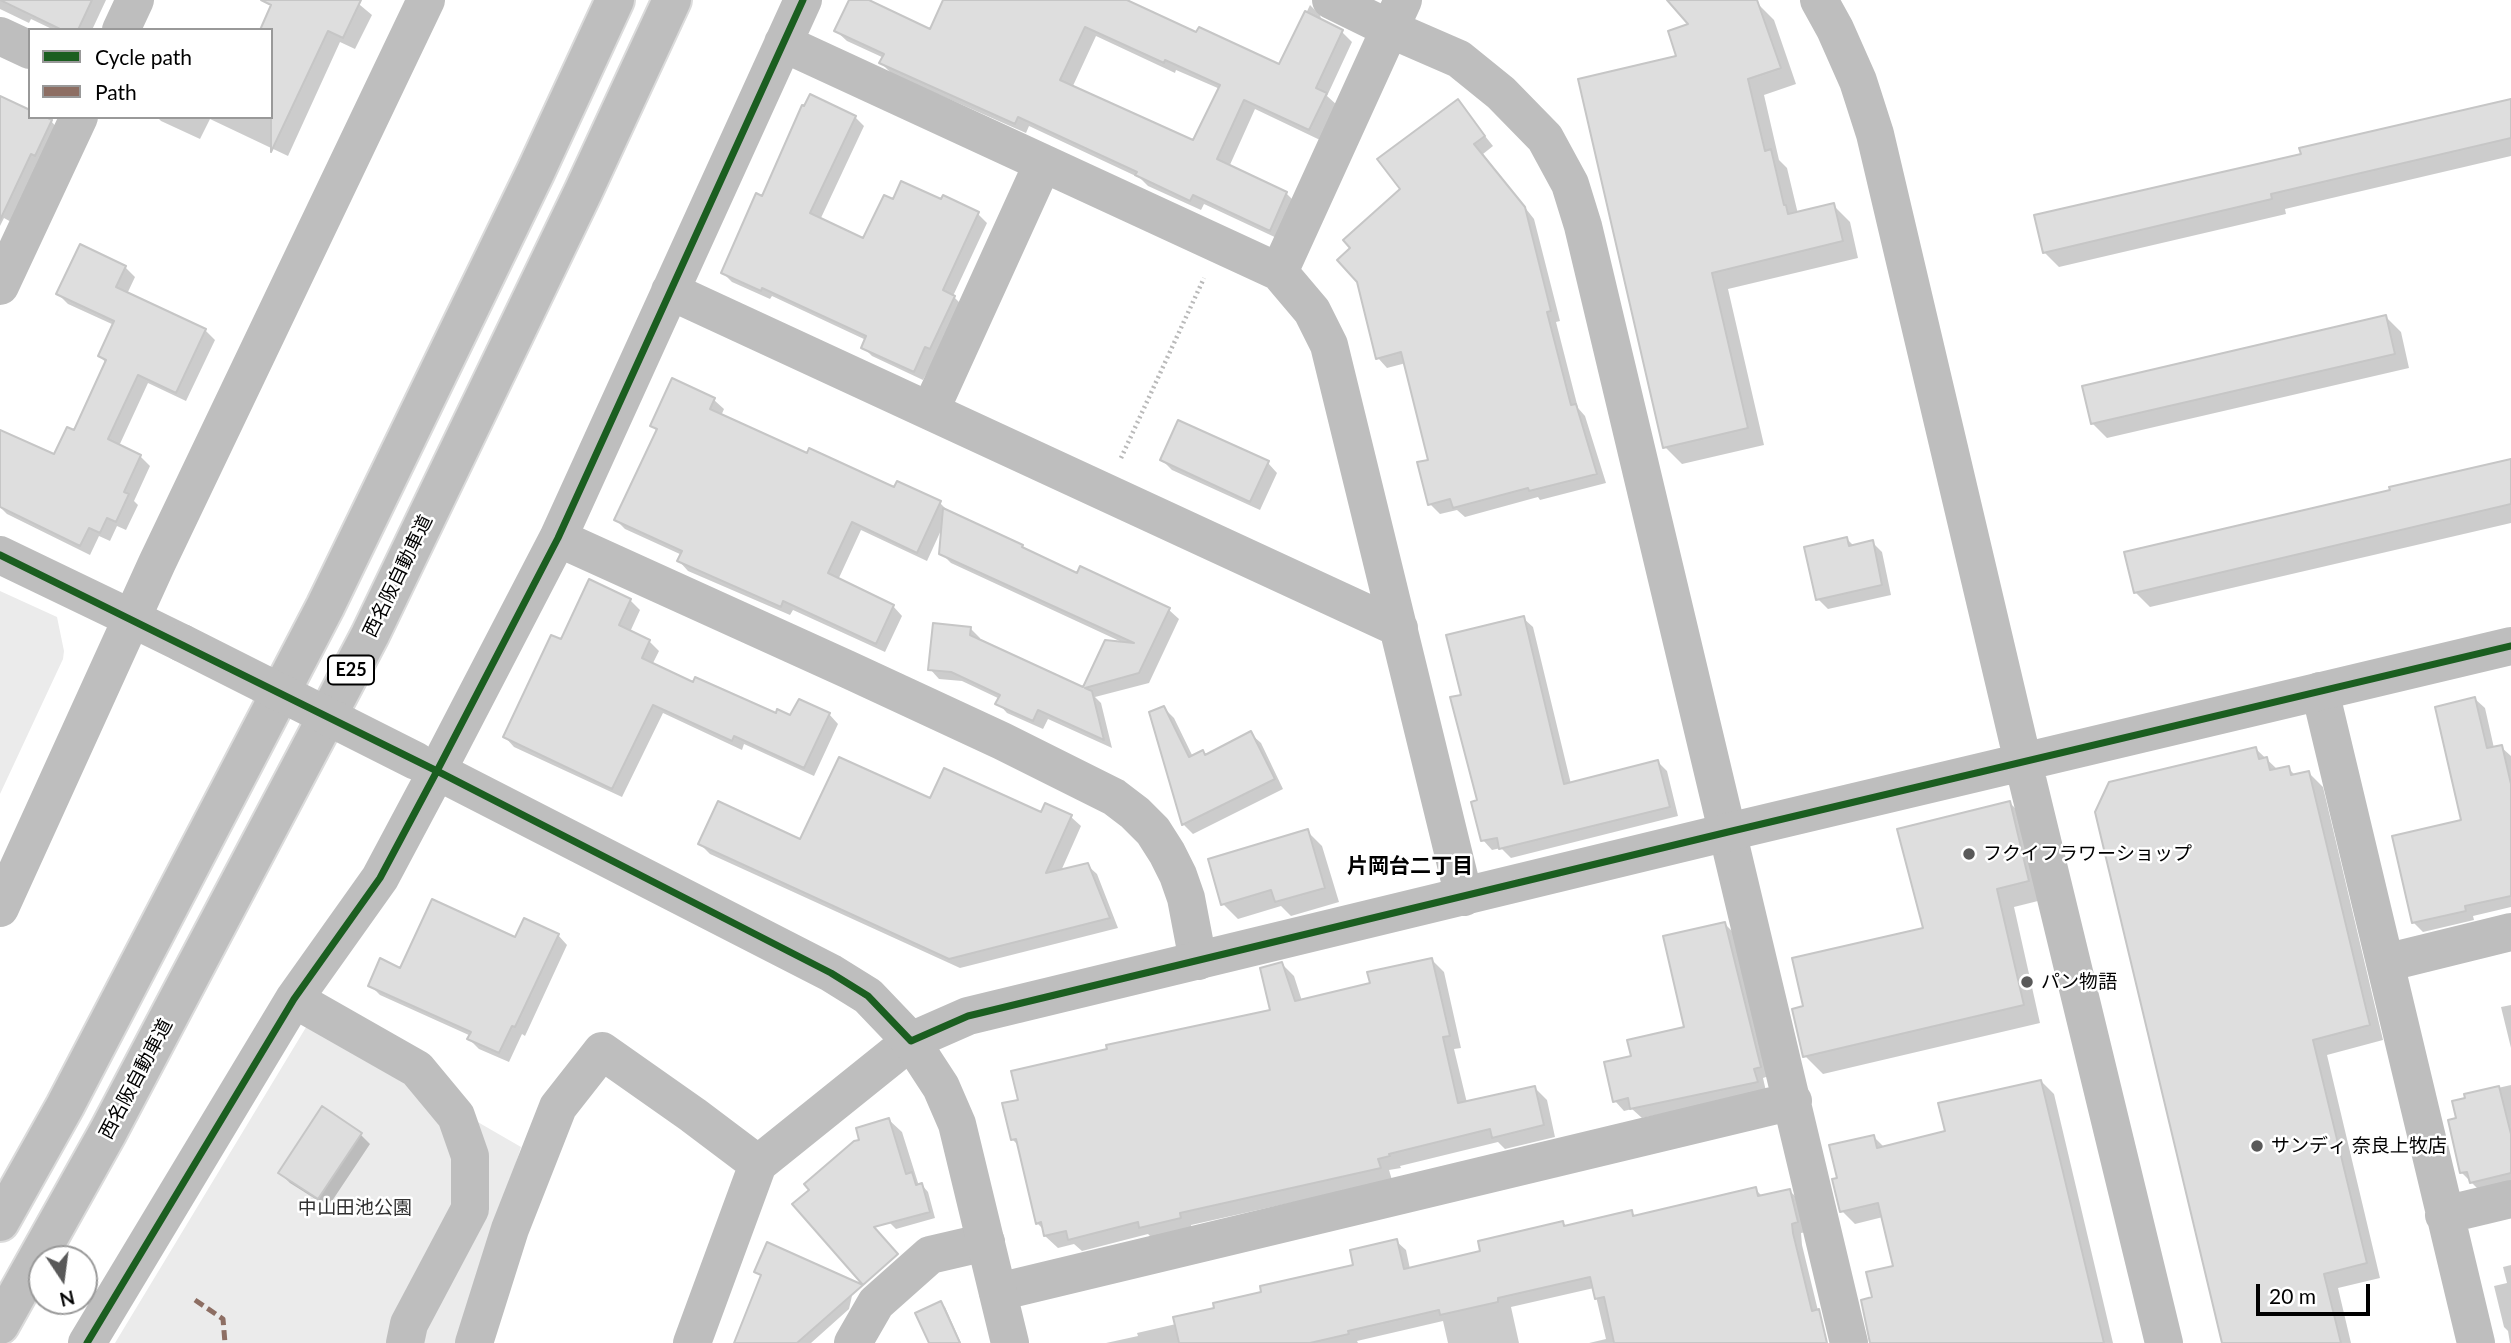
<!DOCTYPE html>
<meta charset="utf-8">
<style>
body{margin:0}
#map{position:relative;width:2511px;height:1343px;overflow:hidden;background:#fff;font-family:Lato,sans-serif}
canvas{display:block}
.legend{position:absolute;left:28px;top:28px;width:245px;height:91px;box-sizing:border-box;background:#fff;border:2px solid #999;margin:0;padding:9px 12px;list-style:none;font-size:21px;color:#000}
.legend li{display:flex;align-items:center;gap:14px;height:35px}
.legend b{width:35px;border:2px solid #999}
.north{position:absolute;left:28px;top:1245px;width:70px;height:70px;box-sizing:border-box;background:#fff;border:2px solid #999;border-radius:50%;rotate:167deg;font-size:19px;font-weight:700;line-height:28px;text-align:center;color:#000}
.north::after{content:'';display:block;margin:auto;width:24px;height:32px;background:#595959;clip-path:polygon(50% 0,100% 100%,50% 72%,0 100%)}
.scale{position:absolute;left:2256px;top:1284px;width:114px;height:32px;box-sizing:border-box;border:4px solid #000;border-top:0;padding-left:9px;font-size:21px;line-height:24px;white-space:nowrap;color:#000;-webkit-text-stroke:5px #fff;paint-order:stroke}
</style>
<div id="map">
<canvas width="2511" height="1343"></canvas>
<ul class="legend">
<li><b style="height:9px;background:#1b5e20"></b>Cycle path</li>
<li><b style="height:9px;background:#8d6e63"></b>Path</li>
</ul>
<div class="north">N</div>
<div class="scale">20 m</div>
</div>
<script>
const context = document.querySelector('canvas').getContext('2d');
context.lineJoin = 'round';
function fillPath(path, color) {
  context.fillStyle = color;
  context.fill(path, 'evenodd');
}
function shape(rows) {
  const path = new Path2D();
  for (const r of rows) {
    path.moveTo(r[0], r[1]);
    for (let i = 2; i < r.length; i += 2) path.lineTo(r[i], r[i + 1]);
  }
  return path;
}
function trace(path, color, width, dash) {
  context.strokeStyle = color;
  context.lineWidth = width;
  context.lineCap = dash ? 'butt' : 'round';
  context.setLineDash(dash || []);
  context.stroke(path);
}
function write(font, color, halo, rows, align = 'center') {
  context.font = font + ' Lato,"Noto Sans JP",sans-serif';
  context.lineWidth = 5;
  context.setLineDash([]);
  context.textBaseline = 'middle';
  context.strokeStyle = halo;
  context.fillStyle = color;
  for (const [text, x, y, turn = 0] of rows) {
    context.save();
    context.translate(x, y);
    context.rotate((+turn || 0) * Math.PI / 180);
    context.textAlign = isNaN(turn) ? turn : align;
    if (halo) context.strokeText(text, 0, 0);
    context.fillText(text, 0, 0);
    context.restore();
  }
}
fillPath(shape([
 [0,591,57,617,64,651,63,659,0,794],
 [308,1024,521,1147,459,1343,115,1343]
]), '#ebebeb');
fillPath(shape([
 [0,0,106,0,92,30,54,30,31,19,29,23,0,9],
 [275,0,354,0,372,15,355,49,340,42,288,156,210,119,200,139,161,121,157,117,271,117],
 [851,0,865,0,931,31,945,0,1113,0,1280,67,1310,5,1320,15,1322,22,1342,32,1352,42,1327,96,1337,105,1320,140,1255,109,1229,167,1286,193,1297,204,1281,240,1204,204,1201,210,1148,186,1140,178,1029,126,1026,133,892,74,881,63,884,58,847,41,836,31],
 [1096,36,1175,73,1176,70,1220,89,1194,142,1072,88],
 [1757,3,1774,20,1796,84,1764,95,1779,160,1787,168,1798,214,1833,205,1850,222,1858,258,1728,289,1764,445,1682,464,1665,447,1679,58],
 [0,98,30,117,51,121,60,131,13,223,4,218,0,226],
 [2511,100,2511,156,2285,209,2286,214,2059,267,2044,252,2303,155],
 [1457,101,1493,146,1483,154,1534,219,1560,321,1556,322,1578,408,1585,416,1606,483,1540,500,1538,497,1465,517,1457,510,1440,514,1430,504,1431,461,1406,363,1387,368,1378,358,1402,189],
 [855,117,864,126,820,220,864,240,942,201,944,197,978,214,987,223,953,296,963,306,923,380,872,356,863,347,866,340,772,296,770,299,732,282,723,273,762,198],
 [125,267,135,277,127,294,205,330,215,340,186,401,148,383,119,446,140,456,150,466,134,501,138,505,126,530,117,526,110,541,99,536,90,555,7,514,0,507,0,433,55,457,75,433,106,363,100,356,114,325,68,304,58,294],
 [2386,317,2401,332,2409,368,2107,438,2092,423],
 [673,380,714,400,724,409,721,416,808,455,895,490,940,503,950,513,1078,575,1081,569,1169,610,1179,619,1149,683,1095,697,1101,703,1112,748,1048,719,1043,729,1007,713,998,703,1000,699,962,681,939,679,930,669,970,628,980,638,980,641,1084,690,1106,642,1126,644,951,563,941,553,943,526,927,561,861,530,838,580,893,606,902,616,885,652,793,610,790,615,688,571,679,561,682,555,625,529,616,520,658,432,652,426],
 [1162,460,1268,463,1277,473,1260,510,1172,470],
 [2511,461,2511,523,2150,607,2135,592],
 [1847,539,1854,546,1872,542,1882,552,1891,595,1828,609,1818,599],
 [589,581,630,600,640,610,630,632,649,641,659,651,652,665,694,684,776,715,791,718,829,714,838,724,814,776,744,744,742,750,663,713,622,797,514,747,505,737,561,642],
 [1523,618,1533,627,1571,784,1658,762,1667,771,1678,816,1511,858,1501,848,1492,850,1483,840,1464,696],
 [2475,699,2485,708,2494,748,2501,747,2511,756,2511,907,2473,916,2474,920,2423,932,2413,922,2463,821],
 [1164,708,1174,718,1193,757,1206,756,1251,734,1261,743,1283,789,1193,834,1183,824],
 [2256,749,2278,770,2288,768,2295,775,2308,772,2323,787,2383,1040,2327,1055,2380,1278,2338,1288,2351,1343,2222,1343],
 [931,800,1042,815,1046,805,1071,817,1081,826,1061,871,1087,865,1097,874,1118,928,960,968,710,854,700,844,800,841],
 [2009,802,2027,820,2046,899,2014,907,2040,1023,1823,1074,1805,1056,1925,929],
 [1307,831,1322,846,1339,902,1291,916,1281,906,1238,919,1223,904],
 [1725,924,1735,934,1769,1076,1763,1078,1766,1091,1642,1118,1632,1109,1624,1111,1615,1101,1633,1057,1686,1028],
 [558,935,567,945,525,1036,522,1034,509,1062,479,1049,469,1039,471,1036,380,995,370,985,401,970,516,939],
 [1432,960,1444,972,1461,1048,1454,1049,1467,1103,1535,1088,1547,1100,1555,1137,1505,1149,1498,1142,1400,1166,1401,1168,1389,1170,1392,1180,1191,1225,1192,1230,1153,1239,1148,1234,1082,1251,1074,1244,1058,1248,1045,1236,1044,1230,1037,1223,1019,1146,1012,1139,1020,1101,1272,1011,1282,964,1294,976,1302,1001,1372,985],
 [2511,1005,2511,1048,2501,1007],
 [2041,1081,2054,1094,2113,1343,1894,1343,1895,1267,1883,1217,1855,1224,1842,1211,1839,1179,1874,1137,1885,1148,1947,1133],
 [2511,1085,2511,1185,2481,1192,2462,1173,2458,1119,2467,1099,2467,1095],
 [889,1120,902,1132,919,1186,922,1185,928,1192,935,1218,896,1229,890,1223,892,1198,861,1141],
 [360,1134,370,1144,328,1207,290,1183,280,1173],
 [1755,1189,1763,1197,1789,1190,1799,1200,1807,1232,1801,1233,1802,1245,1822,1327,1790,1343,1589,1343,1606,1339,1594,1288,1511,1307,1519,1343,1448,1343,1443,1321,1357,1341,1358,1343,1106,1343,1138,1336,1137,1333,1176,1324,1263,1293,1356,1266,1396,1241,1406,1250,1410,1269,1482,1252,1563,1223,1567,1227,1632,1212,1636,1217],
 [2511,1265,2511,1343,2510,1343,2508,1331,2504,1327,2494,1286,2507,1283,2503,1267],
 [756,1271,854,1287,849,1309,811,1343,735,1343,762,1278],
 [940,1303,945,1307,961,1343,930,1343]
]), '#0003');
const building = shape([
 [0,0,92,0,78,30,62,30,0,0],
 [261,0,361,0,343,38,328,31,271,152,271,30,260,30,271,5,261,0],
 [849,0,869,0,930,29,943,0,1127,0,1196,32,1199,27,1279,64,1305,11,1343,30,1316,88,1327,93,1309,130,1244,100,1217,159,1287,192,1270,231,1193,195,1190,201,1135,175,1137,172,1018,117,1015,124,879,63,884,54,834,31,849,0],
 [1085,27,1164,63,1165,60,1220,85,1193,140,1060,80,1085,27],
 [1667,0,1757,0,1781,68,1748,79,1765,151,1771,149,1784,205,1786,205,1788,214,1834,203,1843,241,1712,273,1748,428,1663,448,1578,79,1676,56,1668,31,1688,24,1667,0],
 [810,94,856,116,810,213,863,238,884,195,893,199,901,181,941,199,943,195,979,212,943,290,955,296,930,349,925,347,914,372,861,348,866,336,762,288,761,291,721,273,756,193,762,196,802,105,804,106,810,94],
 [0,96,30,110,30,117,46,117,52,120,35,156,31,154,0,220,0,96],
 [1458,99,1485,136,1474,144,1525,207,1551,311,1547,312,1571,405,1576,404,1597,474,1529,491,1528,488,1453,508,1450,499,1428,505,1417,462,1428,460,1401,352,1376,359,1357,282,1337,260,1350,248,1343,240,1400,189,1377,159,1458,99],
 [2511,99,2511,138,2271,194,2272,199,2043,253,2034,215,2301,154,2299,148,2511,99],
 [80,244,126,266,116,287,206,329,176,393,138,375,108,439,141,455,124,492,129,494,116,522,107,518,100,533,89,528,80,546,0,507,0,430,54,454,67,427,74,430,106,360,98,356,114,321,56,294,80,244],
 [2386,315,2395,354,2091,424,2082,386,2386,315],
 [672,378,715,398,710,409,807,453,809,448,894,487,897,481,941,501,917,553,852,522,828,573,894,605,876,644,783,601,781,607,677,561,682,551,614,520,657,429,650,426,672,378],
 [1178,420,1269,461,1250,502,1160,460,1178,420],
 [2511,459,2511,504,2134,593,2124,552,2390,490,2389,487,2511,459],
 [943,508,1023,545,1022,547,1077,573,1080,566,1170,608,1139,673,1085,688,1092,691,1104,740,1038,710,1033,721,995,704,1000,695,951,672,928,670,933,623,971,627,970,635,1083,687,1105,640,1134,643,939,554,943,508],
 [1847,537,1849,546,1873,540,1882,585,1816,600,1804,547,1847,537],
 [589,579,631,599,619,625,650,640,642,658,693,682,695,677,776,713,777,709,790,715,799,699,830,713,804,768,734,736,732,741,653,705,612,789,503,737,551,635,561,639,589,579],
 [1524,616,1564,784,1658,760,1670,807,1499,849,1497,838,1481,841,1471,802,1477,800,1450,697,1461,695,1446,635,1524,616],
 [2475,697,2487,748,2502,745,2511,784,2511,896,2465,906,2466,911,2412,923,2392,836,2461,820,2435,707,2475,697],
 [1164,706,1189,757,1203,750,1205,755,1251,731,1275,779,1182,825,1149,712,1164,706],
 [2256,747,2259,759,2267,757,2270,770,2289,766,2291,775,2309,771,2370,1025,2313,1040,2367,1263,2324,1274,2341,1343,2222,1343,2095,812,2109,782,2256,747],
 [839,757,930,798,944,768,1041,812,1045,803,1072,815,1046,873,1088,863,1110,918,949,959,698,844,718,801,800,839,839,757],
 [2010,801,2029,881,1997,889,2024,1005,1803,1057,1792,1009,1803,1006,1792,958,1923,928,1897,829,2010,801],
 [1308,829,1325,888,1275,902,1271,890,1221,905,1208,859,1308,829],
 [432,899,515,937,524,918,559,934,515,1027,512,1026,499,1053,467,1039,471,1032,368,986,380,958,400,968,432,899],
 [1725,922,1761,1067,1754,1069,1758,1082,1630,1109,1628,1098,1613,1102,1604,1062,1631,1056,1627,1040,1684,1027,1663,936,1725,922],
 [1432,958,1450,1036,1443,1037,1458,1103,1535,1086,1544,1125,1492,1138,1490,1129,1389,1154,1390,1156,1378,1159,1381,1168,1180,1213,1181,1218,1139,1228,1138,1222,1068,1240,1066,1231,1044,1236,1041,1222,1036,1224,1016,1139,1011,1140,1002,1103,1018,1100,1011,1071,1107,1049,1106,1045,1270,1010,1260,968,1282,962,1295,1001,1370,983,1367,972,1432,958],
 [2041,1080,2104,1343,1870,1343,1861,1300,1872,1297,1866,1272,1893,1266,1878,1203,1840,1212,1832,1179,1837,1178,1829,1145,1874,1135,1877,1148,1945,1131,1938,1103,2041,1080],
 [2499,1086,2511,1134,2511,1173,2470,1183,2467,1172,2460,1173,2448,1120,2456,1118,2452,1101,2465,1098,2464,1094,2499,1086],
 [322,1106,362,1133,318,1199,278,1173,322,1106],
 [889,1118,906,1174,912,1172,916,1185,922,1183,930,1212,874,1227,898,1254,863,1285,792,1204,809,1190,804,1184,854,1141,859,1140,856,1128,889,1118],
 [1756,1187,1758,1196,1790,1189,1798,1222,1792,1224,1793,1233,1812,1311,1819,1309,1827,1343,1614,1343,1604,1297,1595,1299,1590,1277,1498,1298,1498,1302,1440,1315,1439,1310,1348,1331,1349,1334,1310,1343,1179,1343,1173,1317,1214,1308,1213,1303,1261,1292,1260,1286,1353,1265,1350,1250,1397,1239,1404,1269,1480,1251,1478,1241,1563,1221,1564,1226,1632,1210,1633,1216,1756,1187],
 [767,1242,863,1285,797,1343,734,1343,761,1275,754,1272,767,1242],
 [941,1301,960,1343,929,1343,915,1313,941,1301]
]);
fillPath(building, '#dedede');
trace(building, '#c6c6c6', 2);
const motorway = shape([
 [0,1222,65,1106,325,607,536,171,615,0],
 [0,1325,108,1132,370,635,583,192,672,0]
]);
trace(motorway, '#dbdbdb', 42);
trace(shape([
 [1121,458,1204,278]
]), '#b9b9b9', 4.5, [2, 3.5]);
trace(shape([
 [1331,0,1390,29,1459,59,1501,93,1545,138,1570,184,1583,226,1849,1343],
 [1403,0,1279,272,1312,311,1329,345,1464,897],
 [121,30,135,0],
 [0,36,30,50],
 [783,43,1279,272],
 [0,286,79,117],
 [670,291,1399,628],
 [930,411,1043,163],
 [558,538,849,670,1002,741,1114,797,1135,813,1153,831,1167,853,1178,875,1186,898,1198,961],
 [133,619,182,643],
 [2320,691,2476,1343],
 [2385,963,2511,932],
 [294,999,417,1069,456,1116,470,1156,470,1209,409,1324,405,1343],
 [2444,1215,2511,1199],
 [998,1292,1793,1101],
 [87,1343,294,999,380,878,437,771,558,538,803,0],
 [474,1343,510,1229,558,1107,602,1051,693,1115,758,1164],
 [692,1343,758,1164,911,1041],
 [853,1343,876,1303,930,1255,986,1242]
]), '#bebebe', 38);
trace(shape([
 [1819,0,1835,29,1858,81,1875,134,2023,762,2164,1343],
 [0,555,133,619],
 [437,771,831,973,868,996,911,1041,968,1016,1728,832,2511,646],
 [0,908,157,563,426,0],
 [911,1041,941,1087,957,1124,1010,1343]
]), '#bebebe', 38);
trace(motorway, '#bebebe', 38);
trace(shape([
 [182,643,416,761]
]), '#bebebe', 38);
trace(shape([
 [195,1300,223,1319,225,1343]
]), '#8d6e63', 5, [10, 5]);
trace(shape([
 [0,555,437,771,831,973,868,996,911,1041,968,1016,1728,832,2511,646],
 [87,1343,294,999,380,878,437,771,558,538,803,0]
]), '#1b5e20', 7);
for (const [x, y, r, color] of [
 [1969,854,7,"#595959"],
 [2027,982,7,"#595959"],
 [2257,1146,7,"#595959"]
]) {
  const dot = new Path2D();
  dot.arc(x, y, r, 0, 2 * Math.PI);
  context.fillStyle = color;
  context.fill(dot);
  trace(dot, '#fff', 2.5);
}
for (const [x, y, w] of [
 [351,670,46]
]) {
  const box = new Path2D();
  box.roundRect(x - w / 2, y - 14.5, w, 29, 5);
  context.fillStyle = '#fff';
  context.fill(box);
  trace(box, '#000', 2);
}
write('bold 18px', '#000', null, [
 ["E25",351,670]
]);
write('19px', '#000', '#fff', [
 ["西名阪自動車道",398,576,-64],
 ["西名阪自動車道",136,1079,-62]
]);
write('19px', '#000', '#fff', [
 ["フクイフラワーショップ",1983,854],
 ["パン物語",2041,982],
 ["サンディ 奈良上牧店",2271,1146]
], 'left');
write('19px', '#313131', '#fff', [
 ["中山田池公園",355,1208]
]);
write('bold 21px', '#000', '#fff', [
 ["片岡台二丁目",1410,866]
]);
</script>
